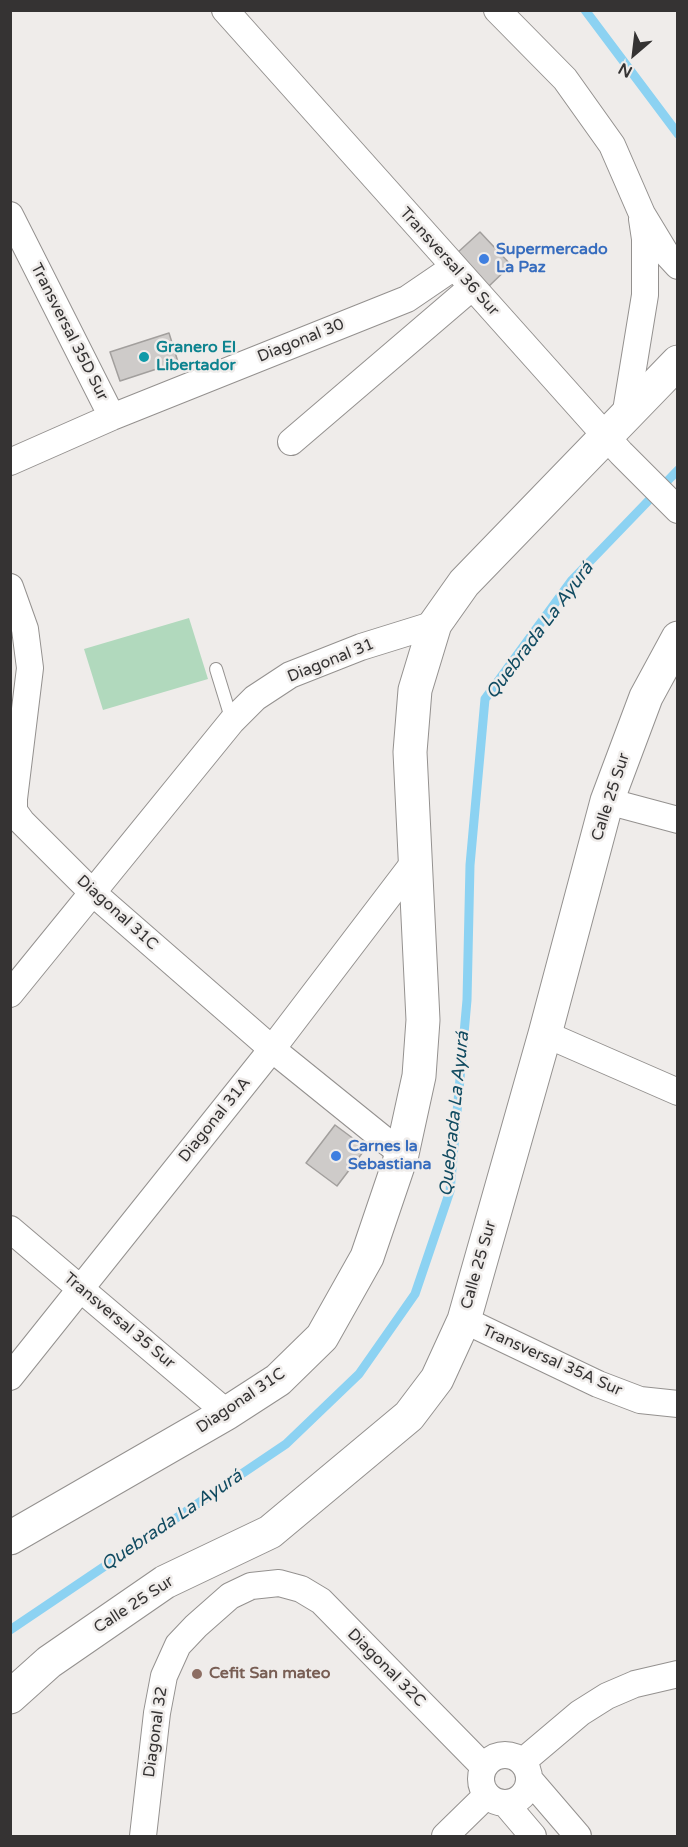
<!DOCTYPE html>
<meta charset="utf-8">
<style>
body{margin:0}
#map{position:relative;width:688px;height:1847px;overflow:hidden;background:#efecea;font-family:"Varela Round",sans-serif}
canvas{display:block}
.frame{position:absolute;inset:0;border:12px solid #353333;pointer-events:none}
.north{position:absolute;left:604px;top:24px;width:60px;height:60px;-webkit-text-stroke:4px #efecea;paint-order:stroke;rotate:208deg;font-size:16px;font-weight:700;line-height:24px;text-align:center;color:#353333}
.north::after{content:'';display:block;margin:auto;width:21px;height:27px;background:#353333;clip-path:polygon(50% 0,100% 100%,50% 72%,0 100%)}
</style>
<div id="map">
<canvas width="688" height="1847"></canvas>
<div class="frame"></div>
<div class="north">N</div>
</div>
<script>
const context = document.querySelector('canvas').getContext('2d');
context.lineJoin = 'round';
function fillPath(path, color) {
  context.fillStyle = color;
  context.fill(path, 'evenodd');
}
function shape(rows) {
  const path = new Path2D();
  for (const r of rows) {
    if (r.length === 3) {
      path.moveTo(r[0] + r[2], r[1]);
      path.arc(r[0], r[1], r[2], 0, 2 * Math.PI);
      continue;
    }
    path.moveTo(r[0], r[1]);
    for (let i = 2; i < r.length; i += 2) path.lineTo(r[i], r[i + 1]);
  }
  return path;
}
function trace(path, color, width, dash) {
  context.strokeStyle = color;
  context.lineWidth = width;
  context.lineCap = dash ? 'butt' : 'round';
  context.setLineDash(dash || []);
  context.stroke(path);
}
function write(font, color, halo, rows, align = 'center') {
  context.font = font + ' "Varela Round",sans-serif';
  context.lineWidth = 5;
  context.setLineDash([]);
  context.textBaseline = 'middle';
  context.strokeStyle = halo;
  context.fillStyle = color;
  for (const [text, x, y, turn = 0] of rows) {
    context.save();
    context.translate(x, y);
    context.rotate((+turn || 0) * Math.PI / 180);
    context.textAlign = isNaN(turn) ? turn : align;
    if (halo) context.strokeText(text, 0, 0);
    context.fillText(text, 0, 0);
    context.restore();
  }
}
fillPath(shape([
 [189,618,208,679,103,710,84,649]
]), '#b1d9bd');
trace(shape([
 [585,10,678,134],
 [10,1630,286,1444,359,1374,415,1294,450,1191,467,1000,470,865,485,699,572,580,678,470]
]), '#8cd2f2', 9);
const building = shape([
 [480,232,511,265,488,287,456,254,480,232],
 [169,333,178,362,120,381,110,352,169,333],
 [335,1125,366,1148,337,1186,306,1163,335,1125]
]);
fillPath(building, '#cecbc9');
trace(building, '#a29f9d', 1.5);
const lane = shape([
 [216,669,232,721]
]);
const street = shape([
 [225,10,621,453,678,510],
 [497,10,565,79,612,145,642,214,665,252,678,266],
 [10,215,112,417],
 [625,417,645,295,645,239,642,219],
 [291,442,471,288],
 [10,462,112,417,407,299,454,267],
 [10,587,25,629,30,668,14,799,14,811,22,822,93,893,272,1049,402,1154],
 [607,801,678,820],
 [10,994,232,721,255,698,290,675,361,647,435,624],
 [545,1034,678,1092],
 [10,1229,227,1413],
 [464,1320,598,1384,640,1400,678,1404],
 [10,1377,272,1049,416,860],
 [505,1779,24],
 [522,1762,580,1713,607,1696,635,1684,678,1674],
 [529,1779,578,1836],
 [505,1803,533,1836],
 [143,1836,157,1713,164,1676,178,1645,196,1626,230,1596,251,1586,279,1583,301,1589,321,1601,484,1767],
 [445,1836,487,1795]
]);
const secondary = shape([
 [10,1538,227,1413,278,1380,322,1337,367,1257,402,1154,419,1076,423,1020,410,752,415,690,435,624,464,583,678,362],
 [10,1697,49,1662,165,1582,270,1532,409,1416,437,1379,464,1320,545,1034,607,801,646,697,678,638]
]);
trace(lane, '#94918f', 14);
trace(street, '#94918f', 28);
trace(secondary, '#94918f', 35);
trace(lane, '#fff', 12);
trace(street, '#fff', 26);
trace(secondary, '#fff', 33);
for (const [x, y, r, color] of [
 [484,259,6,"#3f7fe0"],
 [144,357,6,"#0f9aa8"],
 [336,1156,6,"#3f7fe0"],
 [197,1674,6,"#8d6e63"]
]) {
  const dot = new Path2D();
  dot.arc(x, y, r, 0, 2 * Math.PI);
  context.fillStyle = color;
  context.fill(dot);
  trace(dot, '#efecea', 2);
}
write('bold 16px', '#366cbe', '#efecea', [
 ["Supermercado",496,250],
 ["La Paz",496,268],
 ["Carnes la",348,1147],
 ["Sebastiana",348,1165]
], 'left');
write('16px', '#353333', '#efecea', [
 ["Transversal 36 Sur",449,262,48],
 ["Transversal 35D Sur",69,332,63],
 ["Diagonal 30",301,341,-22],
 ["Diagonal 31",331,661,-22],
 ["Calle 25 Sur",611,797,-72],
 ["Diagonal 31C",117,913,42],
 ["Diagonal 31A",215,1120,-51],
 ["Calle 25 Sur",479,1265,-74],
 ["Transversal 35 Sur",119,1321,40],
 ["Transversal 35A Sur",552,1361,24],
 ["Diagonal 31C",241,1401,-34],
 ["Calle 25 Sur",134,1605,-33],
 ["Diagonal 32C",386,1668,45],
 ["Diagonal 32",156,1732,-82]
]);
write('bold 16px', '#0d838f', '#efecea', [
 ["Granero El",156,348],
 ["Libertador",156,366]
], 'left');
write('bold 16px', '#785e54', '#efecea', [
 ["Cefit San mateo",209,1674]
], 'left');
write('italic 18px', '#114b61', '#efecea', [
 ["Quebrada La Ayurá",540,631,-53],
 ["Quebrada La Ayurá",455,1114,-84],
 ["Quebrada La Ayurá",172,1521,-34]
]);
</script>
